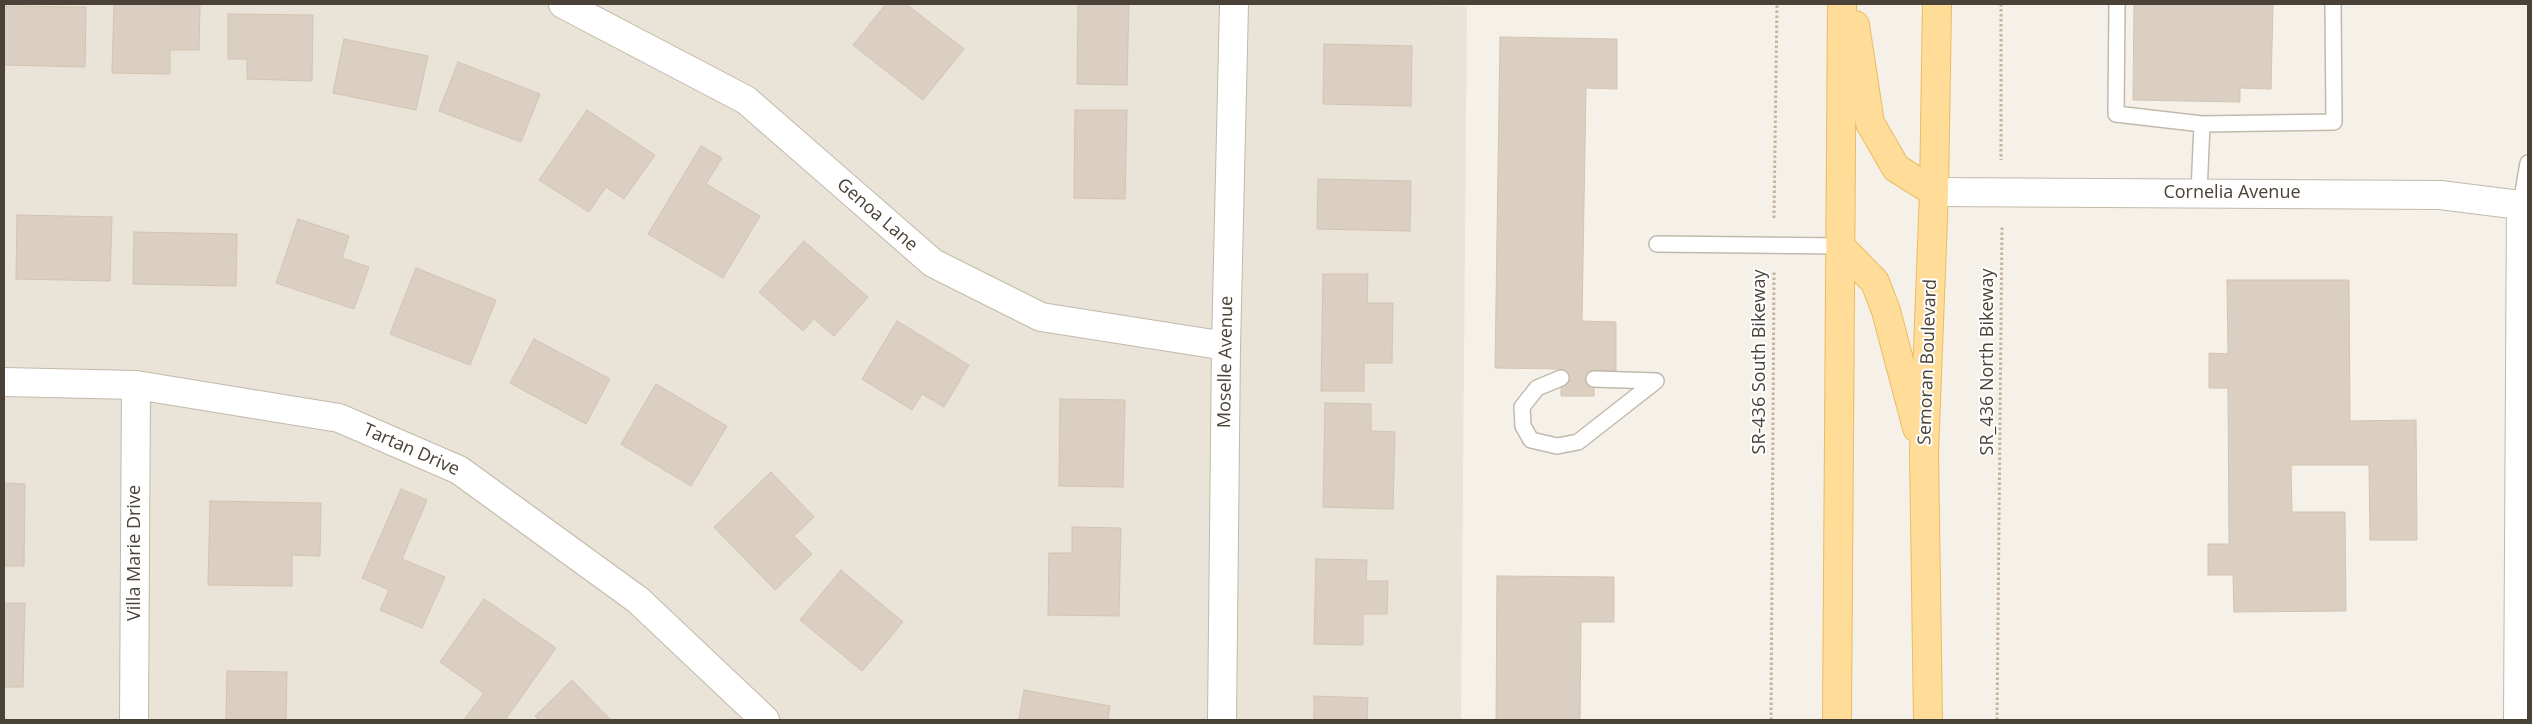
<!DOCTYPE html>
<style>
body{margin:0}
#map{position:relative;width:2532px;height:724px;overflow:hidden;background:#f5f1e9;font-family:"Open Sans",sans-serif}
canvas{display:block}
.frame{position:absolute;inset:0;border:5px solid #4a4137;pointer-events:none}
</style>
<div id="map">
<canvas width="2532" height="724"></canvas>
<div class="frame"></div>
</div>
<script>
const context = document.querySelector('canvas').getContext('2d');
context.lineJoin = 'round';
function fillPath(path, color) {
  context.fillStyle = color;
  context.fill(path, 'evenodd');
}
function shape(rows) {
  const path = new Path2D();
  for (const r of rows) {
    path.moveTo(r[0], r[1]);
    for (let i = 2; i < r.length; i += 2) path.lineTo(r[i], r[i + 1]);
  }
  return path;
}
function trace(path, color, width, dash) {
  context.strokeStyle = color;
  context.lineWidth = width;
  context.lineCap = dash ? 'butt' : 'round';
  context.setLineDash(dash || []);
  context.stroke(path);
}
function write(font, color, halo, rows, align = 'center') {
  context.font = font + ' "Open Sans",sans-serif';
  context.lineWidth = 4;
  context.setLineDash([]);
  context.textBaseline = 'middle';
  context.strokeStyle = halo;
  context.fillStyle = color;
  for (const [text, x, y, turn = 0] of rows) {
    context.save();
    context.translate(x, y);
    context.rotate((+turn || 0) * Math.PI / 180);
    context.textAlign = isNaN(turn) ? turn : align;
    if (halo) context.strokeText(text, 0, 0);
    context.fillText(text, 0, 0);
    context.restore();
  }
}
fillPath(shape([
 [4,4,1363,4,1467,6,1461,720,4,720]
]), '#eae3d7');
const building = shape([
 [114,4,200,5,199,50,170,50,170,74,112,73,114,4],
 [886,4,906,4,964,49,923,100,853,45,886,4],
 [1078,4,1129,4,1127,85,1077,84,1078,4],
 [2134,4,2273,4,2271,89,2240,88,2240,102,2133,100,2134,4],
 [4,6,86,7,85,67,4,65,4,6],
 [228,14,313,15,312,81,247,79,247,59,228,59,228,14],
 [1500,37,1617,39,1617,89,1586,88,1582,321,1616,322,1616,371,1594,370,1594,396,1561,396,1561,369,1495,368,1500,37],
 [344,39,428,56,416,110,333,93,344,39],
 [1324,44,1412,46,1411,106,1323,104,1324,44],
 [458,62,540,94,521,142,439,111,458,62],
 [587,110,655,155,624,199,606,187,589,212,539,180,587,110],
 [1075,110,1127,110,1125,199,1074,198,1075,110],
 [701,146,722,158,706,184,760,216,723,278,648,234,701,146],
 [1318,179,1411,181,1410,231,1317,229,1318,179],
 [17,215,112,217,110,281,16,279,17,215],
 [298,219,349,236,342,258,369,267,354,309,276,283,298,219],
 [134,232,237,234,236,286,133,284,134,232],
 [804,241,868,297,834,336,814,319,803,331,759,292,804,241],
 [416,268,496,300,470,365,390,334,416,268],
 [1323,274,1368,274,1367,303,1393,303,1392,363,1364,363,1364,391,1321,391,1323,274],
 [2227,280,2349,280,2350,421,2416,420,2417,540,2370,540,2369,465,2291,465,2292,512,2345,512,2346,611,2234,612,2233,575,2208,575,2208,544,2229,544,2228,388,2209,388,2209,353,2228,354,2227,280],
 [897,321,969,365,944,407,922,394,912,410,862,379,897,321],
 [534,339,610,379,586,424,510,383,534,339],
 [656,384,727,426,691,486,621,444,656,384],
 [1060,399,1125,400,1123,487,1059,486,1060,399],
 [1325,403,1371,404,1371,431,1395,432,1393,509,1323,507,1325,403],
 [771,472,814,517,794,536,812,554,775,590,714,527,771,472],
 [4,483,25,484,24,566,4,566,4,483],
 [401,489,427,500,402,559,445,577,422,628,380,610,389,590,362,578,401,489],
 [210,501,321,503,320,556,292,555,292,586,208,585,210,501],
 [1072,527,1121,528,1119,616,1048,615,1049,553,1072,553,1072,527],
 [1316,559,1367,560,1366,581,1388,581,1387,614,1363,614,1363,645,1314,644,1316,559],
 [841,570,903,622,862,671,800,620,841,570],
 [1497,576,1614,577,1614,622,1581,622,1580,720,1496,720,1497,576],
 [484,599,556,648,505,720,464,720,484,693,440,662,484,599],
 [4,603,25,603,23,687,4,687,4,603],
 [227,671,287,672,286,720,226,720,227,671],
 [572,680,611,720,539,720,535,716,572,680],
 [1024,690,1110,706,1108,720,1019,720,1024,690],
 [1314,696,1368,698,1367,720,1314,720,1314,696]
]);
fillPath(building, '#dbcfc1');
trace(building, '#d3c4b1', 1);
const lane = shape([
 [2117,4,2116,114,2202,124,2334,122,2333,4],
 [2199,193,2202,124],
 [2521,204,2528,163],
 [1657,244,1840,246],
 [1561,378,1537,388,1522,407,1523,426,1531,440,1557,446,1578,442,1656,381,1594,379]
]);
const street = shape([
 [563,4,746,100,933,263,1041,317,1226,346],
 [1934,192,2440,195,2528,206],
 [4,382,136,385,339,418,459,470,638,600,765,720],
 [134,720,136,385],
 [1222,720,1226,346,1234,4],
 [2518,720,2521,204]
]);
const primary = shape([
 [1855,25,1870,123,1896,168,1934,192],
 [1840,246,1875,282,1886,311,1917,428],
 [1837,720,1842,4],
 [1928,720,1924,453,1934,192,1937,4]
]);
trace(lane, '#c2b9ab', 18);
trace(street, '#c2b9ab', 30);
trace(primary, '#eabb63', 30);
trace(shape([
 [2001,4,2001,160],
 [1774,218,1777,4],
 [1771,720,1774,272],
 [1997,720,2002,226]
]), '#c4b49c', 3, [2.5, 2.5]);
trace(lane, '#fff', 15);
trace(street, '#fff', 28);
trace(primary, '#fd9', 28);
write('18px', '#4a4137', '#fff', [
 ["Cornelia Avenue",2232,193],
 ["Genoa Lane",877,215,41],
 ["Moselle Avenue",1226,362,-89],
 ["SR-436 South Bikeway",1760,362,-90],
 ["Semoran Boulevard",1928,362,-88],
 ["SR_436 North Bikeway",1988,362,-90],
 ["Tartan Drive",411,450,24],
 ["Villa Marie Drive",135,553,-90]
]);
</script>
